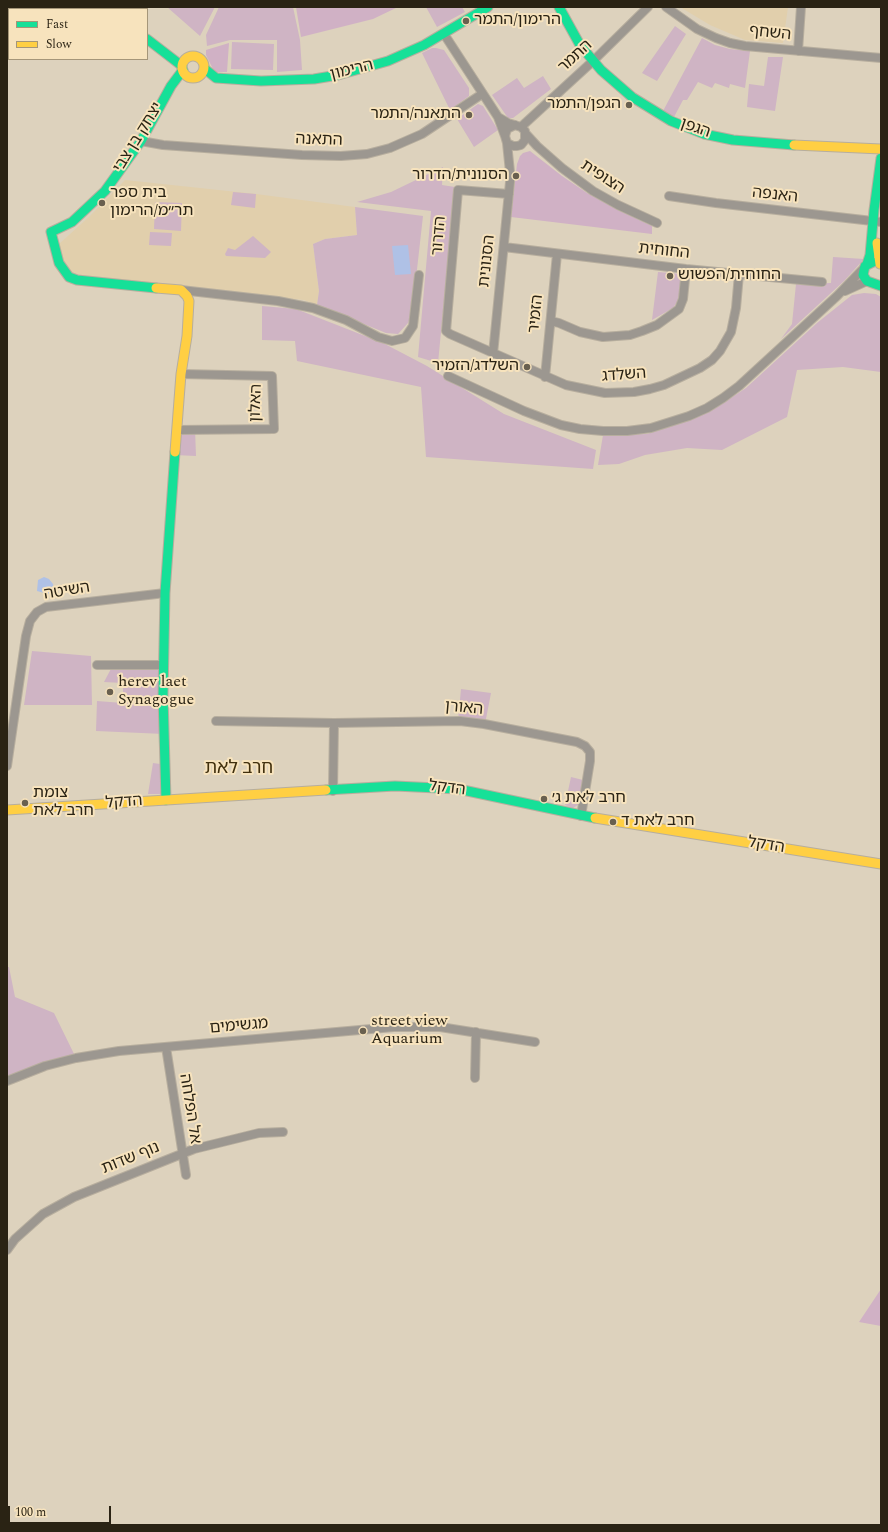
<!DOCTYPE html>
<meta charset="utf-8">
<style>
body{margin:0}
#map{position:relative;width:888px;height:1532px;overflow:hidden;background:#ddd2bd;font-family:Spectral,serif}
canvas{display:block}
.frame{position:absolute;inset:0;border:8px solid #2a2314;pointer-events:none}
.legend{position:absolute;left:8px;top:8px;width:140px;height:52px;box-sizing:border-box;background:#f7e3bd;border:1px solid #a59679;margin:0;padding:5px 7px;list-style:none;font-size:12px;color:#2a2314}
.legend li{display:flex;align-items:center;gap:8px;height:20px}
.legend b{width:20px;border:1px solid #a59679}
.scale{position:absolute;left:8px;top:1506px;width:103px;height:18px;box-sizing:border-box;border:2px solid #2a2314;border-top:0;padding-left:5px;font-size:12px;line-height:14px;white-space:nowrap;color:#2a2314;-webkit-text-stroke:3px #f7e3bd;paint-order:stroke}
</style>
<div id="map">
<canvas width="888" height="1532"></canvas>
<div class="frame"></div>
<ul class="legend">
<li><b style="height:5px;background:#16e098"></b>Fast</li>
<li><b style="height:5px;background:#ffcf43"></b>Slow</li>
</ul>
<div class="scale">100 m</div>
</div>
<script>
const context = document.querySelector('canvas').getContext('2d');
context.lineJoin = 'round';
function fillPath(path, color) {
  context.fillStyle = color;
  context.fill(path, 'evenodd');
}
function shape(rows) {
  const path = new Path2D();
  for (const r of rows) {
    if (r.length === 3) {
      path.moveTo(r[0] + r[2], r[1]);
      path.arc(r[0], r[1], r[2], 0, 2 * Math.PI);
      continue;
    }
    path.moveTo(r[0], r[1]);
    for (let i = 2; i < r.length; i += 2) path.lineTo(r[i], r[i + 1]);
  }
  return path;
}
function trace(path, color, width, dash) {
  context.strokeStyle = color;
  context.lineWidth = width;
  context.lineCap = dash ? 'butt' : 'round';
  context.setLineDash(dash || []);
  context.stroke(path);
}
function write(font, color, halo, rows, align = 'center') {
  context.font = font + ' Spectral,"Noto Sans Hebrew",serif';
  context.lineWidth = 4;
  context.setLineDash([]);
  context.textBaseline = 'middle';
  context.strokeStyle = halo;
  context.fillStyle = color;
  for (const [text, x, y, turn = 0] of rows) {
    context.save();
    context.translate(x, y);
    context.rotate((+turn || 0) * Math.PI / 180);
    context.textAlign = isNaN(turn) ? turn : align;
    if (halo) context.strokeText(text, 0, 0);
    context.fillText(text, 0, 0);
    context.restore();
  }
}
fillPath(shape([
 [680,7,788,7,783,43,745,40,710,25],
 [125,180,256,194,355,207,357,235,325,239,313,244,319,291,317,305,304,300,100,279,74,275,65,267,59,244,90,216]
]), '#e1cfac');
fillPath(shape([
 [167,7,215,7,200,36],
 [219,7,293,7,300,40,302,70,277,72,277,40,230,40,207,46,206,35],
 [426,7,462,7,465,12,437,27],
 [675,26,686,34,657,81,642,73],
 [702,38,715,45,730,49,750,51,745,88,730,84,729,88,715,83,712,88,698,82,687,100,683,100,674,117,663,111],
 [232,42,274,44,273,70,231,69],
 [432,48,436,48,444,50,469,88,469,96,450,110,422,53],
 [768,57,783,57,775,111,747,107,749,84,764,86],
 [543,76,551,89,513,118,508,118,492,95,517,78,524,88],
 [478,104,483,106,498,130,474,147,457,119],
 [443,167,442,185,455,187,438,363,418,357,431,211,357,202,391,192],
 [233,192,256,194,255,208,231,205],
 [155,202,182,203,181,231,154,229],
 [355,207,423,216,412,314,408,323,398,334,386,333,317,305,319,291,313,244,325,239,357,235],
 [150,232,172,233,171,246,149,245],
 [253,236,271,252,265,258,226,256,225,254,228,248,235,250],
 [833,257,864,259,844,281,781,339,792,324,796,284,831,283],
 [658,272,681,274,679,295,678,301,673,308,652,320],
 [864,293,876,294,881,297,881,372,843,367,797,370,787,417,722,450,687,448,645,455,619,464,598,465,603,435,647,434,681,423,711,411,746,388,817,323,852,295],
 [262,306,296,309,383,343,427,366,504,414,596,450,593,469,426,457,421,387,297,361,295,341,262,340],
 [195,429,196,456,175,455,178,430],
 [32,651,91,656,92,705,24,705],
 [113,665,164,665,164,734,96,731,97,701,123,703,123,683,104,682],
 [461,689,491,693,485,724,458,721],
 [153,763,160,764,161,794,148,794],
 [571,777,583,780,578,805,573,808,565,805],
 [7,967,9,967,15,997,54,1013,76,1058,7,1081]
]), '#cfb4c4');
fillPath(shape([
 [296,7,398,7,373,19,301,37],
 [229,43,227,72,217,72,213,69,206,55,206,50],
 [530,151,562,176,587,193,618,210,652,226,652,234,511,217,517,164,520,156,523,153],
 [881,1289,881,1326,859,1322]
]), '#d0b1c5');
fillPath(shape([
 [408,245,411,274,395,275,392,246],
 [44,577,49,579,53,584,54,590,48,594,37,591,38,580]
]), '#afc1e6');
const street = shape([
 [666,7,697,29,716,38,730,43,745,46,881,58],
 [444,34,498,117,505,136],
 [798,51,801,7],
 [498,117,508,123,521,127,525,131,525,140,521,145,517,146,513,146,507,143,505,136,507,129,515,125],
 [521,127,593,61,648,7],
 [526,134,537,146,562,168,593,191,618,205,657,223],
 [141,141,163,145,302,155,341,156,367,154,390,148,422,134,482,94],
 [509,194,458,190,446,331,450,334,566,385,605,393,634,392,650,389,664,385,700,368,712,360,720,351,731,332,736,308,739,274],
 [669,196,716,203,881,222],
 [504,247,686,269,822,282],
 [181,290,278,301,313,308,346,320,378,337,392,341,405,338,413,326,419,275],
 [845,291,867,281],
 [551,321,559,323,580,332,603,337,630,335,642,331,657,325,679,309,683,299,686,269],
 [493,354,510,182,510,172,507,143],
 [448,376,524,411,561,425,580,429,603,431,627,431,651,428,689,416,707,408,723,398,739,386,837,296,863,269],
 [545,377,557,254],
 [178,430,274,429,272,376,181,374],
 [97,665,164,665],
 [216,721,334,723,460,721,484,724,577,742,585,746,590,752,590,761,581,816],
 [7,766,26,636,30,621,37,612,46,607,165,593],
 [333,791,334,723],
 [166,1047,186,1175],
 [475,1078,476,1032],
 [7,1081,45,1066,76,1058,119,1051,394,1027,440,1027,535,1042],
 [7,1250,15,1239,43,1214,74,1197,194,1149,259,1133,283,1132]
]);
const fast = shape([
 [559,7,580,45,601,70,632,97,671,121,704,134,733,140,794,145],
 [147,39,182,66],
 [205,69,216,78,261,81,314,79,338,75,388,61,424,45,488,7],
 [873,262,865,266,863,275,867,281,881,286],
 [867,264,870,255,874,210,881,158],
 [156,288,77,280,69,277,59,263,51,232,72,222,105,191,141,141,171,86,183,70],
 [326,790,395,786,458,789,595,818],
 [166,800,163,696,165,593,175,452]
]);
const slow = shape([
 [119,7,120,9],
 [193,67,11],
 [794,145,881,149],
 [877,243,880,264],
 [156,288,181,290,187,296,189,301,187,336,181,374,175,452],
 [7,810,326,790],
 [595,818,881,864]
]);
trace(street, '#b7ae9e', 10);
trace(fast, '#b7ae9e', 11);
trace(slow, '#b7ae9e', 11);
trace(street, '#9c9790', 8);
trace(fast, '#16e098', 9);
trace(slow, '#ffcf43', 9);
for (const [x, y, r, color] of [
 [466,21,4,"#69604f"],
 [629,105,4,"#69604f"],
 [469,115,4,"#69604f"],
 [516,176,4,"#69604f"],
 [102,203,4,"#69604f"],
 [670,276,4,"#69604f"],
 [527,367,4,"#69604f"],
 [110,692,4,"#69604f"],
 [544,799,4,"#69604f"],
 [25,803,4,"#69604f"],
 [613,822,4,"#69604f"],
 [363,1031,4,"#69604f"]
]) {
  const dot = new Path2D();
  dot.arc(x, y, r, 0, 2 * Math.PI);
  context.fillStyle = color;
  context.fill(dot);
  trace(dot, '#f7e3bd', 1.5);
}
write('16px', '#2a2314', '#f7e3bd', [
 ["הרימון/התמר",474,21],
 ["הגפן/התמר",621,105,"right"],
 ["התאנה/התמר",461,115,"right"],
 ["הסנונית/הדרור",508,176,"right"],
 ["בית ספר",110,194],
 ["תר״מ/הרימון",110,212],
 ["החוחית/הפשוש",678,276],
 ["השלדג/הזמיר",519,367,"right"],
 ["herev laet",118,683],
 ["Synagogue",118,701],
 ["צומת",33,794],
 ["חרב לאת",33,812],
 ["חרב לאת ג׳",552,799],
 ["חרב לאת ד",621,822],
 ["street view",371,1022],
 ["Aquarium",371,1040]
], 'left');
write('16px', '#2a2314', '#f7e3bd', [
 ["השחף",770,34,6],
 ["התמר",576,57,-43],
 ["הרימון",352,71,-14],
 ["הגפן",695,129,19],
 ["יצחק בן צבי",139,138,-58],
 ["התאנה",319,141,2],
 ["הצופית",602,178,33],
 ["האנפה",775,196,6],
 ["הדרור",440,236,-85],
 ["החוחית",664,252,6],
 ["הסנונית",488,261,-84],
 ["הזמיר",537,314,-84],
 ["השלדג",624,376,-4],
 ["האלון",257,403,-88],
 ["השיטה",67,592,-9],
 ["האורן",464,709,5],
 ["הדקל",447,789,7],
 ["הדקל",124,803,-4],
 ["הדקל",766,846,9],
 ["מגשימים",239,1027,-5],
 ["אל הפלחה",189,1109,81],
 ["נוף שדות",131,1159,-22]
]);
write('18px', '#41300e', '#f7e3bd', [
 ["חרב לאת",239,769]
]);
</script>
